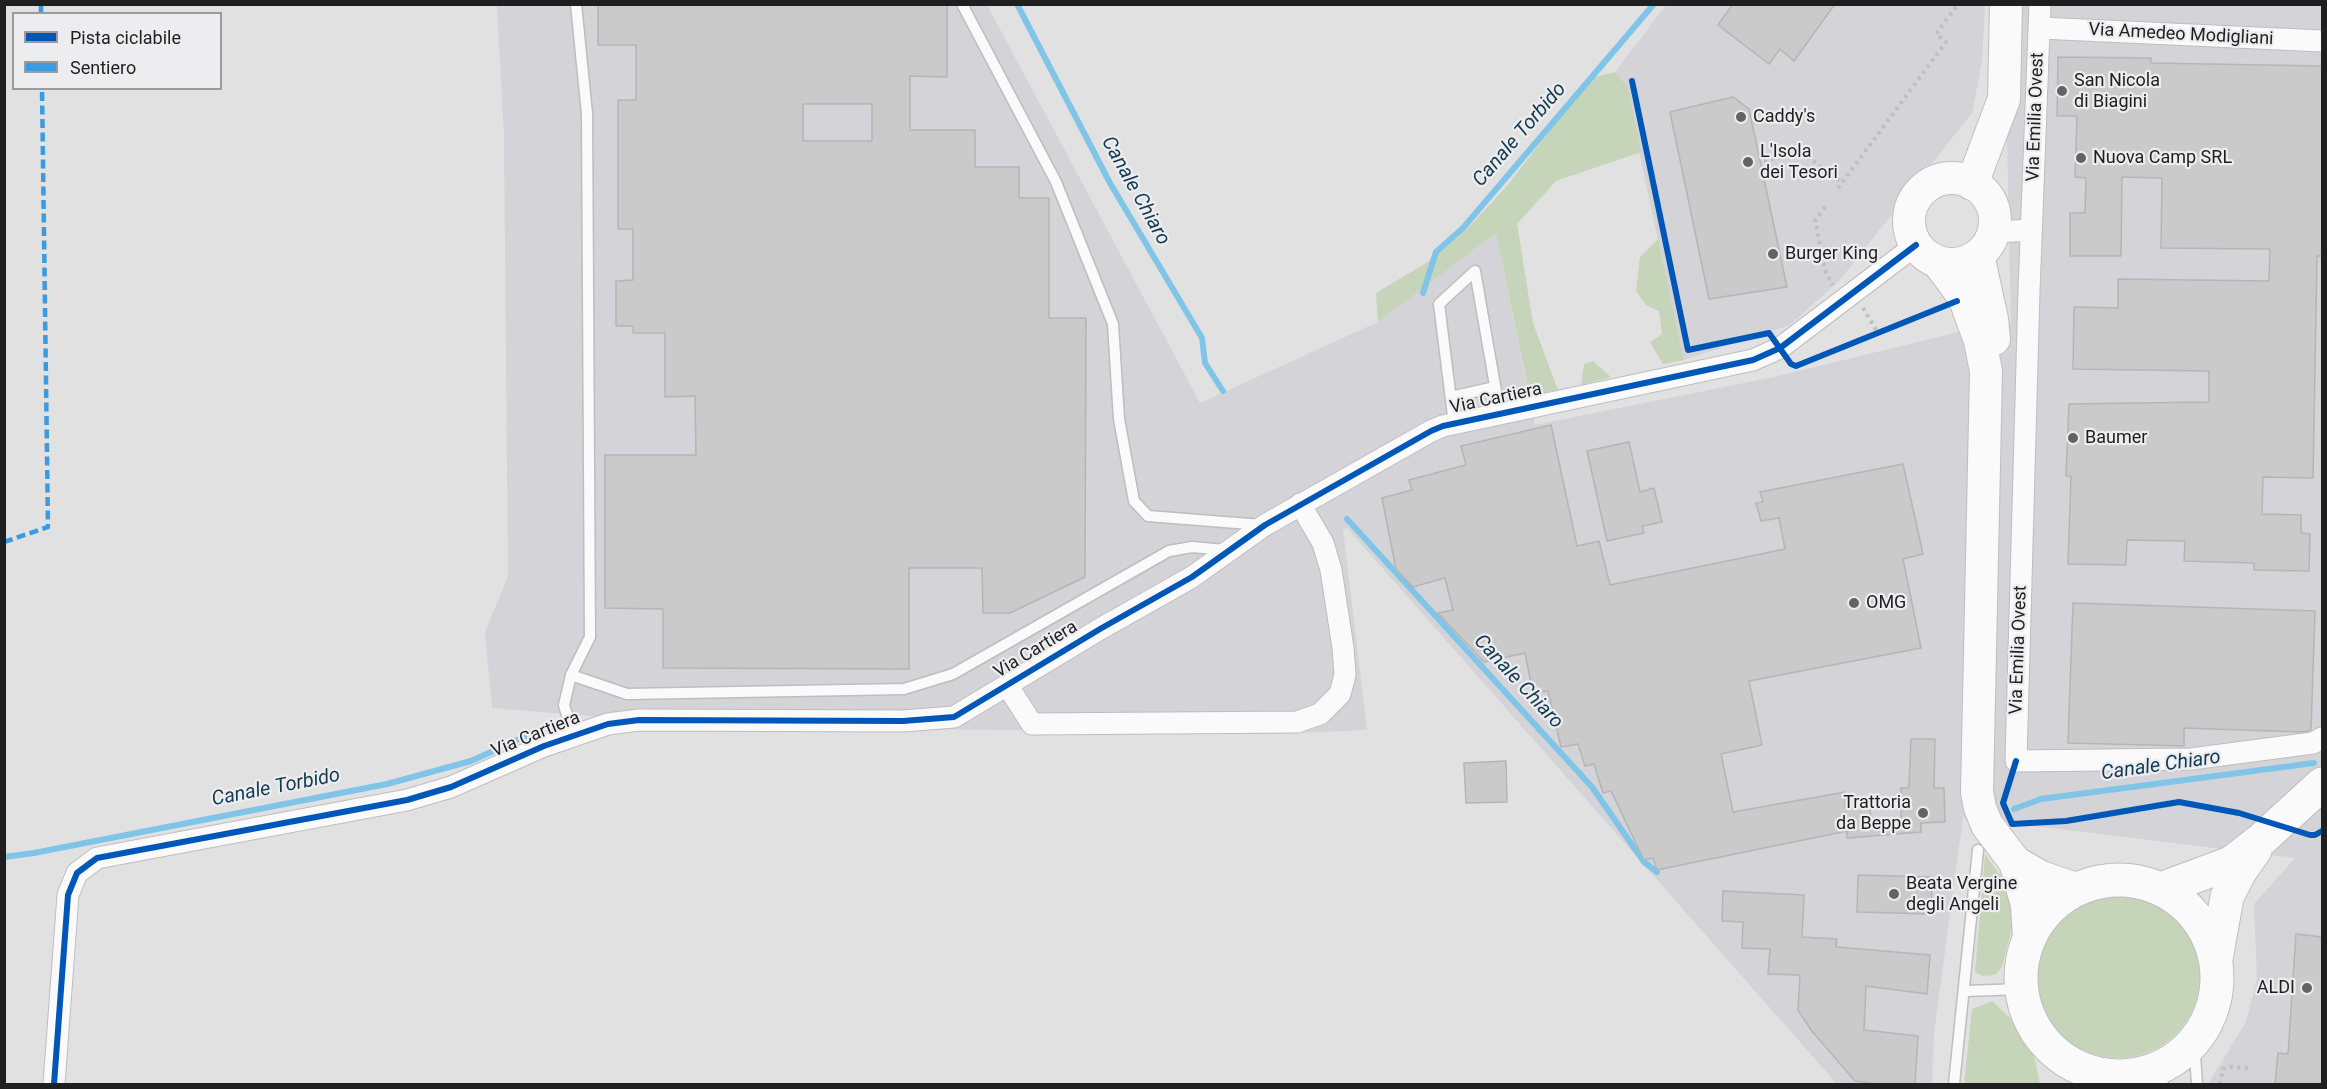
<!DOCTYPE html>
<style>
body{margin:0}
#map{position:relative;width:2327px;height:1089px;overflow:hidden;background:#e1e1e2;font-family:Roboto,sans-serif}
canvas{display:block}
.frame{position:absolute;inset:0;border:6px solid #1f1f20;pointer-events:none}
.legend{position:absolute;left:12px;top:12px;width:210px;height:78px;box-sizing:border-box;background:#ededf0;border:2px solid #9b9b9d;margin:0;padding:8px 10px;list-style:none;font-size:18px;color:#1f1f20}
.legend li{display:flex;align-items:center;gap:12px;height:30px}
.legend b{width:30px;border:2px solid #9b9b9d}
</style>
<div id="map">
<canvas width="2327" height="1089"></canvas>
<div class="frame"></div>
<ul class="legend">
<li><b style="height:8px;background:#0057b8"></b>Pista ciclabile</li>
<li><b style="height:8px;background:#3c9be0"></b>Sentiero</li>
</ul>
</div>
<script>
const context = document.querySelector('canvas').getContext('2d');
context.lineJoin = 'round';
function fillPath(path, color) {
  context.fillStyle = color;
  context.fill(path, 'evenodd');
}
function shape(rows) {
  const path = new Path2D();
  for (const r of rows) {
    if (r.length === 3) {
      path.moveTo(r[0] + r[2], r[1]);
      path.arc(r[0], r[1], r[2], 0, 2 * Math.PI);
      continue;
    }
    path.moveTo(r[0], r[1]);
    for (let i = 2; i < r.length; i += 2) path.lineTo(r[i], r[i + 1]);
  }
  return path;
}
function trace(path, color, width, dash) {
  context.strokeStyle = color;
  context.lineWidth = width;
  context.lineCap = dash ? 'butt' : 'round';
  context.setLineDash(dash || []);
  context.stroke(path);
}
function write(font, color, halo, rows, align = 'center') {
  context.font = font + ' Roboto,sans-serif';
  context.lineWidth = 4.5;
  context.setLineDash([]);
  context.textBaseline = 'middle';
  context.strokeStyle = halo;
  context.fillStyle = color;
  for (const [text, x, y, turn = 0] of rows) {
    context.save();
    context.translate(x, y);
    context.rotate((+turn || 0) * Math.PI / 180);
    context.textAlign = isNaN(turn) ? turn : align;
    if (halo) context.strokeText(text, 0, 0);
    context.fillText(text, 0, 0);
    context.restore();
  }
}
fillPath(shape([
 [497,5,987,5,1200,403,1378,322,1496,233,1535,425,1774,377,1963,331,2011,323,2007,136,2013,5,2322,5,2322,1084,2208,1084,2246,1022,2257,979,2254,904,2295,858,1963,817,1934,1033,1932,1084,1837,1084,1347,528,1343,529,1367,730,1298,733,729,727,492,708,485,632,508,576,504,135],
 [1666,5,1985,5,1982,61,1972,113,1839,281,1790,325,1684,360,1624,82,1615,72]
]), '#d3d3d8');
fillPath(shape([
 [1615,72,1628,87,1641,152,1556,181,1517,224,1533,323,1558,390,1530,397,1496,233,1378,322,1376,293,1431,260,1468,228,1507,186,1590,78],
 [1658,239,1684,360,1663,364,1650,342,1662,334,1659,311,1646,305,1636,291,1640,257],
 [1593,361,1611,377,1581,385,1584,364],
 [1985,854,2008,886,2016,912,2002,967,1995,975,1983,976,1975,972],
 [2118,976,82],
 [1992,1001,2011,1019,2034,1056,2040,1084,1964,1084,1972,1009]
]), '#c6d4ba');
trace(shape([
 [1017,4,1110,183,1202,338,1205,363,1223,391],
 [1423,293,1436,252,1463,228,1654,4],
 [1347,519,1592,787,1644,862,1657,872],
 [2014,809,2041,799,2314,763],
 [4,857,34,853,387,784,471,761,546,727]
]), '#80c5e7', 6);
const building = shape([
 [598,4,947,4,947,77,910,76,910,130,975,130,975,167,1019,167,1019,198,1049,198,1049,318,1086,318,1085,577,1010,613,983,613,982,568,909,568,909,669,663,668,663,609,605,608,605,455,696,455,695,396,665,397,665,333,633,333,633,326,616,326,616,281,633,280,633,229,618,229,618,100,636,100,636,45,598,45,598,4],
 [803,104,872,104,872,141,803,141,803,104],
 [1733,4,1835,4,1794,61,1780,49,1769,64,1718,25,1733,4],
 [2058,57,2151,58,2151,63,2322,66,2322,256,2317,256,2313,478,2263,477,2262,514,2301,515,2301,533,2310,534,2309,571,2254,570,2254,563,2184,561,2185,541,2127,540,2126,565,2068,564,2071,476,2066,476,2069,404,2209,402,2209,371,2073,369,2074,307,2118,308,2118,279,2269,281,2270,249,2161,248,2162,178,2122,177,2121,256,2070,256,2070,213,2085,213,2086,178,2075,177,2077,116,2057,116,2058,57],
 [1733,97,1749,109,1787,287,1709,299,1670,112,1733,97],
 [1551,425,1577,546,1599,541,1610,585,1785,549,1779,518,1761,521,1756,503,1763,502,1760,492,1903,464,1923,554,1903,559,1921,648,1749,681,1762,745,1721,754,1733,812,1845,792,1845,806,1870,805,1871,820,1901,820,1901,788,1909,788,1911,739,1935,739,1934,788,1944,788,1945,822,1921,823,1921,832,1847,838,1847,831,1657,870,1653,858,1644,860,1611,791,1603,793,1594,764,1585,766,1578,744,1561,747,1548,691,1533,693,1525,653,1484,662,1438,613,1453,610,1445,578,1413,587,1396,569,1382,498,1412,490,1409,480,1466,465,1461,446,1551,425],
 [1629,442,1640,492,1654,488,1662,522,1642,526,1644,533,1607,541,1587,451,1629,442],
 [2073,603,2315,611,2311,730,2302,732,2184,728,2184,746,2068,743,2073,603],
 [1506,761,1507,802,1466,803,1464,763,1506,761],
 [1858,875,1932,877,1931,914,1857,912,1858,875],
 [1723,891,1804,895,1802,937,1837,939,1836,947,1930,955,1927,994,1866,986,1864,1030,1918,1036,1915,1084,1876,1084,1855,1081,1811,1030,1798,1010,1800,975,1768,974,1770,949,1742,948,1743,922,1722,921,1723,891],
 [2296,934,2322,937,2322,1084,2275,1084,2278,1053,2288,1054,2296,934]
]);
fillPath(building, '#cacaca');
trace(building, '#b6b5b5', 1.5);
const service = shape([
 [962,4,1056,182,1113,324,1119,419,1134,501,1148,516,1262,525],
 [1451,397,1495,387],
 [1454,424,1439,304,1475,271,1500,414],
 [571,675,627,694,904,689,953,674,1169,551,1192,547,1225,550],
 [573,736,564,705,571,675,590,637,587,114,576,4],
 [1965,991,2022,989],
 [2194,1040,2197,1084],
 [2147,1071,2163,1084],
 [1954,1084,1978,850]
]);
const minor = shape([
 [2040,4,2029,291,2016,761,2191,759,2313,743,2322,738],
 [2040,28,2322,41],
 [1994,232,2031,230],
 [1007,685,1032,724,1297,722,1320,714,1340,694,1345,675,1343,648,1331,570,1323,543,1300,504],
 [54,1084,68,895,77,873,97,858,407,800,451,787,544,746,608,724,639,720,903,721,954,717,1100,629,1192,577,1265,525,1431,431,1443,426,1753,360,1780,348,1916,245]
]);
const secondary = shape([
 [1952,221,43],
 [1972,184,2004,99,2006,4],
 [1978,255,1992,319,1994,339],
 [1938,262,1964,297,1980,341,1986,371,1977,792,1980,808,1987,825,2015,862,2027,905,2029,938],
 [2015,862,2041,877,2076,889]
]);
const primary = shape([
 [2119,978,98],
 [2161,889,2231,863,2262,839,2322,784],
 [2216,959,2227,897,2239,873,2255,850]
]);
trace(service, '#bebebf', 13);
trace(minor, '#bebebf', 23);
trace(secondary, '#bebebf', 34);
trace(primary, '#bebebf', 35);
trace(shape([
 [1764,161,1802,153,1843,183],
 [1838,188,1946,42,1936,34,1958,4],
 [1825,207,1815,221,1826,273,1833,285],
 [1785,260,1821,252],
 [1863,308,1878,333],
 [2220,1084,2223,1069,2227,1067,2250,1068]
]), '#bfbfc0', 4, [3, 4.5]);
trace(service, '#fafafb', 10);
trace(minor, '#fafafb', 21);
trace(secondary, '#fafafb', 32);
trace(primary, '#fafafb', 33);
trace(shape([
 [41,4,41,14],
 [4,542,48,527,42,88]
]), '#3c9be0', 4.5, [9, 4.5]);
trace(shape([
 [1632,81,1688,350,1769,333,1791,364,1796,366,1957,301],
 [2016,761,2003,803,2012,824,2066,821,2179,802,2239,813,2310,835,2315,835,2322,831],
 [54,1084,68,895,77,873,97,858,407,800,451,787,544,746,608,724,639,720,903,721,954,717,1100,629,1192,577,1265,525,1431,431,1443,426,1753,360,1780,348,1916,245]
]), '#0057b8', 6);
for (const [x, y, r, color] of [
 [2062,91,6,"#636364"],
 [1741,117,6,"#636364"],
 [2081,158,6,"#636364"],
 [1748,162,6,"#636364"],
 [1773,254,6,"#636364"],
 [2073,438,6,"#636364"],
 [1854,603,6,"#636364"],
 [1923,813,6,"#636364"],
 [1894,894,6,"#636364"],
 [2307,988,6,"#636364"]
]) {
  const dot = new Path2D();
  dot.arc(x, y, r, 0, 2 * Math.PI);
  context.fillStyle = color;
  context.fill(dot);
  trace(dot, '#ededf0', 2);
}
write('18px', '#1f1f20', '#ededf0', [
 ["Via Amedeo Modigliani",2181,35,3],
 ["Via Emilia Ovest",2036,117,-88],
 ["Via Cartiera",1496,399,-12],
 ["Via Cartiera",1036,650,-31],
 ["Via Emilia Ovest",2019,650,-88],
 ["Via Cartiera",536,735,-22]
]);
write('18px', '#1f1f20', '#ededf0', [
 ["San Nicola",2074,81],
 ["di Biagini",2074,102],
 ["Caddy's",1753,117],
 ["L'Isola",1760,152],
 ["dei Tesori",1760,173],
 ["Nuova Camp SRL",2093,158],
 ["Burger King",1785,254],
 ["Baumer",2085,438],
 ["OMG",1866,603],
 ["Trattoria",1911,803,"right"],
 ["da Beppe",1911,824,"right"],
 ["Beata Vergine",1906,884],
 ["degli Angeli",1906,905],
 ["ALDI",2295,988,"right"]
], 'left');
write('italic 20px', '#113b50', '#ededf0', [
 ["Canale Torbido",1520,135,-49],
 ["Canale Chiaro",1135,191,61],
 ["Canale Chiaro",1518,682,47],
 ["Canale Chiaro",2161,766,-8],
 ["Canale Torbido",276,788,-11]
]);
</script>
